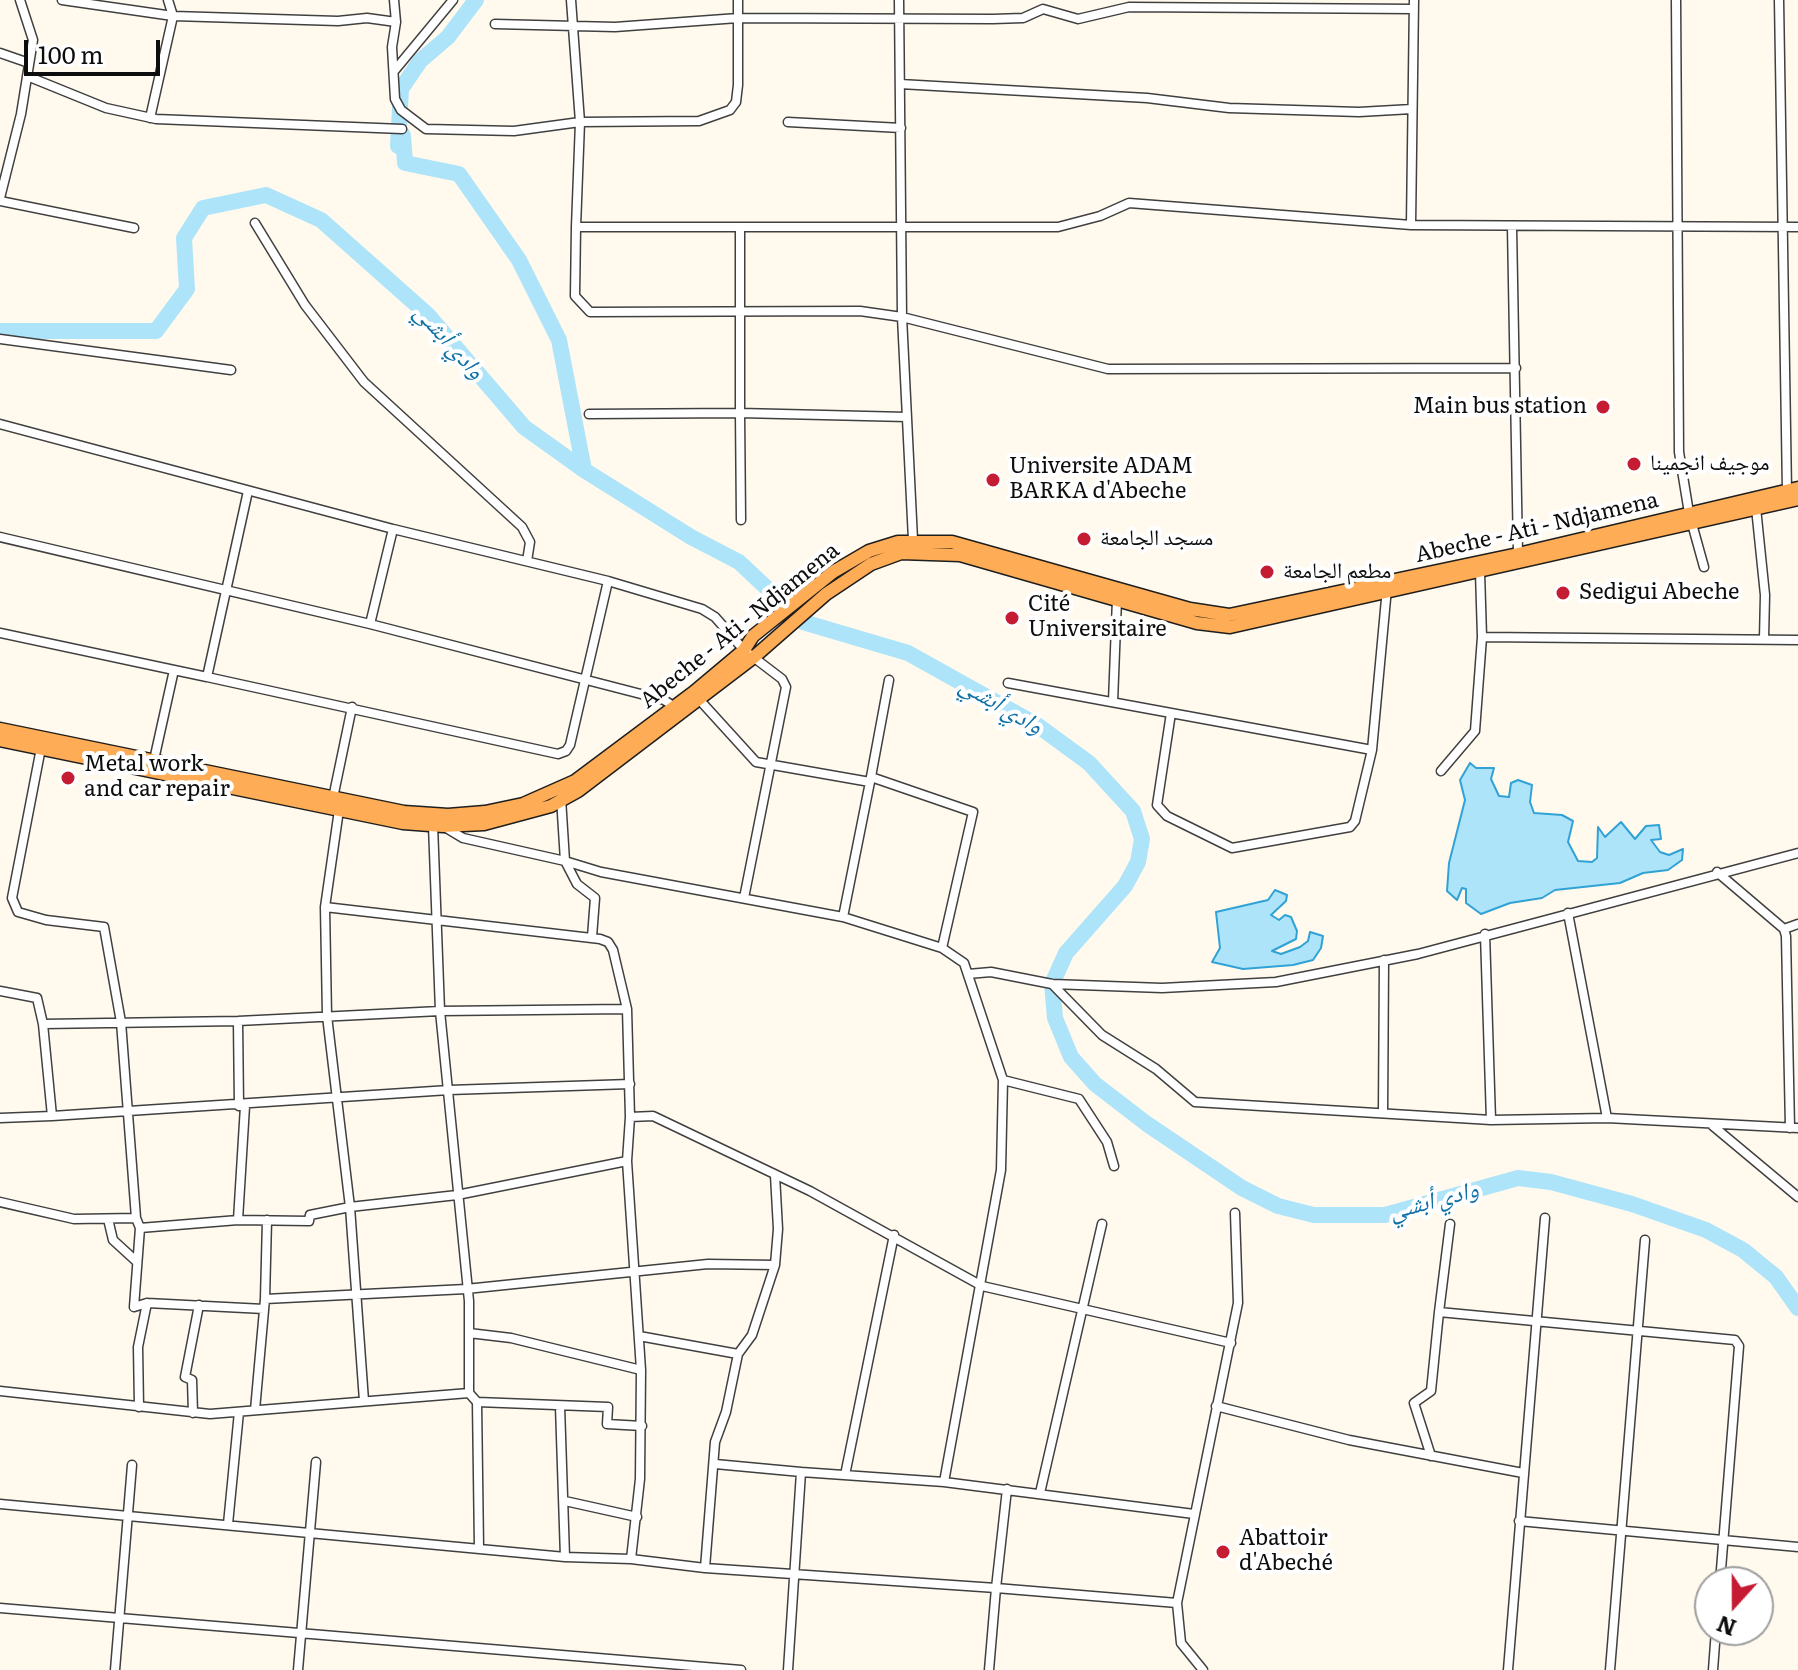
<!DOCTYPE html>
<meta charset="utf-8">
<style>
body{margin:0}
#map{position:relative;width:1798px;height:1670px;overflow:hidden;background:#fffaed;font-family:Literata,serif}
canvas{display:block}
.north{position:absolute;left:1694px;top:1566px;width:80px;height:80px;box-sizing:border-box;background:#fff;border:2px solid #9e9e9e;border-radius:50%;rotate:201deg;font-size:22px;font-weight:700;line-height:32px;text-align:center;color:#0d0d0d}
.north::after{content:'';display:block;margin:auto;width:28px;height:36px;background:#c51c33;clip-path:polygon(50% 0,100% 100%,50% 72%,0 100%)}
.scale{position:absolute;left:24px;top:40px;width:136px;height:36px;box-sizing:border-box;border:4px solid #0d0d0d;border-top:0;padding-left:10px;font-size:24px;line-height:28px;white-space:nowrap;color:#0d0d0d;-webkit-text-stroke:6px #fff;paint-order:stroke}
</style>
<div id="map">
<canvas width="1798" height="1670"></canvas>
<div class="north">N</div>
<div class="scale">100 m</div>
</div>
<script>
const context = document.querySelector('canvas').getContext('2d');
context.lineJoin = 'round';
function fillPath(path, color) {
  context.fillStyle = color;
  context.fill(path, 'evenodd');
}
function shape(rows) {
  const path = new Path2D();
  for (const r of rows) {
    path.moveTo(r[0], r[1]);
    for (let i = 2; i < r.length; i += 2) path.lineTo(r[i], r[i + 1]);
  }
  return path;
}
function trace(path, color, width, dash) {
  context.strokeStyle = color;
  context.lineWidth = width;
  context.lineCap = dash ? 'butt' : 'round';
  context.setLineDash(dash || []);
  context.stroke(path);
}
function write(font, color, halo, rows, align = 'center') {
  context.font = font + ' Literata,"Noto Naskh Arabic",serif';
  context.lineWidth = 8;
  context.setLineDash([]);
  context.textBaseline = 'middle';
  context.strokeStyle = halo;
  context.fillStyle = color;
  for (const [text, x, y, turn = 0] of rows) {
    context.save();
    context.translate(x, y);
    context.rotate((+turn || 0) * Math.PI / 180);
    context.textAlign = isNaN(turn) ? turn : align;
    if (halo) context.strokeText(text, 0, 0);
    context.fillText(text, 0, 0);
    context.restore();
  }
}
const water = shape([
 [1470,763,1476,768,1494,768,1491,779,1499,796,1509,797,1511,783,1518,780,1532,785,1530,802,1534,813,1562,815,1573,821,1568,842,1578,861,1592,862,1597,858,1598,827,1605,837,1621,822,1635,839,1646,826,1659,825,1661,839,1651,840,1660,852,1669,855,1683,849,1682,860,1668,870,1643,873,1620,883,1555,890,1542,898,1510,903,1481,914,1466,903,1466,889,1462,888,1457,900,1447,891,1449,863,1465,800,1460,780,1470,763],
 [1275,890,1287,895,1286,901,1271,915,1279,920,1285,915,1291,917,1297,931,1296,939,1272,951,1281,954,1300,947,1308,941,1310,932,1323,936,1321,948,1313,960,1293,965,1243,969,1212,962,1220,948,1216,912,1268,900,1275,890]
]);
fillPath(water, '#aee4fa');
trace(water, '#30a2d5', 2);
trace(shape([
 [403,135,405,163,459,174,519,260,559,340,584,470],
 [398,146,401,89,420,61,448,37,476,0],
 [0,331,156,331,187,289,184,238,203,208,266,195,321,220,428,315,524,427,584,470,691,537,739,562,803,622,908,653,1037,725,1089,763,1133,811,1142,839,1138,862,1125,886,1066,953,1052,984,1055,1018,1071,1057,1095,1084,1147,1124,1242,1188,1278,1206,1314,1215,1385,1215,1518,1178,1551,1182,1632,1204,1706,1230,1743,1250,1776,1277,1798,1308]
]), '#aee4fa', 16);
const minor = shape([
 [62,0,173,16,338,21,367,18,396,22,392,47,395,99,401,110,426,129,514,131,580,122,699,121,730,110,736,102,738,85,738,0],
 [394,0,396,22],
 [571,0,580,122,576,227,1058,227,1100,216,1129,203,1411,225],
 [899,0,902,317,913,540],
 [1414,0,1411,225,1798,227],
 [1676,0,1679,452,1689,513,1704,567],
 [1779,0,1787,491],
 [495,24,615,27,738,18,993,19,1023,18,1043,9,1078,19,1129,7,1414,9],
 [0,53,29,63],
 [395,70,453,0],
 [27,76,106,108,156,119,402,129],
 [900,84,1147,98,1229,108,1359,112,1412,109],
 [150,118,173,16,168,0],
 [788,122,901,128],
 [0,198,21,114,33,40,20,0],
 [0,201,134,228],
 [255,223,305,305,364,382,522,527,530,542,527,561],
 [576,227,575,296,590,312,860,311,902,317,1108,369,1516,368],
 [740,227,740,413,907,417],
 [1512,227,1518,554],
 [0,339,231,370],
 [589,414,740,413,741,520],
 [0,424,393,529,608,581,570,745,566,751,558,754,207,677],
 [1756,508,1765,595,1764,639],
 [0,537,370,624,664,700,678,709],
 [608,581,702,609,715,617,744,650,782,679,786,687,744,898],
 [370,624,393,529],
 [0,633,174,670],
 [1482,637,1798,640],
 [1008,683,1372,750,1387,588],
 [696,696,756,762,870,782,843,917],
 [1113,702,1117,599],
 [1171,713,1157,805,1167,816,1232,848,1350,827,1355,821,1372,750],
 [41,748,12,898,18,912,46,920,104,927,121,1022,136,1218],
 [154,760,174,670,207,677,248,491],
 [1441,771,1475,731,1482,637,1480,572],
 [871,777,973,812,942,948],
 [870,782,889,680],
 [333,798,352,707],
 [561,798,565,861,601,872,843,917,942,948,964,963,1003,1080,1001,1170,944,1482],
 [339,810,325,907,600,939,608,942,613,950,627,1009],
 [433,825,440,1011,469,1301,469,1393,477,1402,479,1548],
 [443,826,463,838,565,861,577,884,595,898,592,937],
 [1717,872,1784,929,1786,936,1790,1128],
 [325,907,327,1016,350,1207,364,1401],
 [1568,913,1607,1118],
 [1784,929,1798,924],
 [1485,934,1491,1120],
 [968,974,991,972,1052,984,1162,988,1276,982,1418,954,1798,853],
 [1052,984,1102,1035,1156,1069,1195,1102,1491,1120,1607,1118,1798,1128],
 [0,991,37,998,43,1024,238,1021,440,1011,627,1009,630,1117,627,1161,457,1195,350,1207,310,1215,309,1221,238,1220,140,1228,136,1218,74,1219,0,1202],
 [238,1021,239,1106],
 [1003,1080,1079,1099,1107,1142,1114,1166],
 [1383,1113,1384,960],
 [52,1116,449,1090,630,1084],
 [630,1117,653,1116,810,1191,982,1286,1231,1343],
 [0,1118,52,1116,43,1024],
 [1713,1126,1798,1197],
 [108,1219,113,1240,136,1261],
 [238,1220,245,1106],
 [140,1228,134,1307,147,1303,264,1309],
 [265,1299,466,1289,708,1264,775,1265],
 [1439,1312,1450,1224],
 [469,1333,511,1338,641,1370],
 [639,1336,738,1354],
 [0,1391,210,1414,469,1393],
 [477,1402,608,1407,607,1424,642,1426],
 [560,1406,565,1557],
 [1216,1406,1349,1440,1523,1473],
 [139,1407,138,1347,147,1303],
 [255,1410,265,1299,267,1220],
 [193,1413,192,1380,185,1377,199,1305],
 [1431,1456,1414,1403,1431,1391,1439,1312,1735,1340,1739,1346,1720,1582],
 [715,1464,801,1472,788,1670],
 [801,1472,944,1482,1194,1514],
 [845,1475,894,1235],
 [1007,1489,996,1588,1177,1603],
 [1040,1493,1102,1224],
 [565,1501,637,1517],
 [0,1504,565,1557,631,1559,640,1479,641,1370,627,1161],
 [1519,1521,1798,1547],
 [228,1524,239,1412],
 [631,1559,705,1568,996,1588,989,1670],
 [705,1568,715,1442,726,1412,738,1354,752,1335,775,1265,778,1229,775,1175],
 [0,1608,741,1670],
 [115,1670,132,1465],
 [298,1670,316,1462],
 [1203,1670,1181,1643,1177,1603,1238,1303,1235,1213],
 [1508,1670,1545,1218],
 [1610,1670,1645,1240],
 [1713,1670,1716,1630]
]);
const trunk = shape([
 [0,729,404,812,448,815,485,812,523,804,575,781,694,692,744,650,753,636,833,572,869,551,898,542,952,542,1190,609,1229,615,1518,554,1798,488],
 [0,740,403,823,443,826,484,824,551,806,578,791,754,657,826,594,871,564,901,553,960,555,1197,623,1230,627,1798,499]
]);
trace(minor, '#404040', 11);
trace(trunk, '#1e1e1e', 15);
trace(minor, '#fff', 8);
trace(trunk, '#feac55', 12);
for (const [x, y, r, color] of [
 [1603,407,8,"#c51c33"],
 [1634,464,8,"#c51c33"],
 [993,480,8,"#c51c33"],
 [1084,539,8,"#c51c33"],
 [1267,572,8,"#c51c33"],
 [1563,593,8,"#c51c33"],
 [1012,618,8,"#c51c33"],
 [68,778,8,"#c51c33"],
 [1223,1552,8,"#c51c33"]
]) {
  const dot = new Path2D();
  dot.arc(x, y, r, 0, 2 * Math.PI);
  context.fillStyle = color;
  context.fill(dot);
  trace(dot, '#fff', 3);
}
write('22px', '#0d0d0d', '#fff', [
 ["Main bus station",1587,407,"right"],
 ["موجيف انجمينا",1650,464],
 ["Universite ADAM",1009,467],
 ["BARKA d'Abeche",1009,492],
 ["مسجد الجامعة",1100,539],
 ["مطعم الجامعة",1283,572],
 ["Sedigui Abeche",1579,593],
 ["Cité",1028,605],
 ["Universitaire",1028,630],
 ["Metal work",84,765],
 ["and car repair",84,790],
 ["Abattoir",1239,1539],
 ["d'Abeché",1239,1564]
], 'left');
write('22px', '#0d0d0d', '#fff', [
 ["Abeche - Ati - Ndjamena",1537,528,-13],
 ["Abeche - Ati - Ndjamena",740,626,-39]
]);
write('italic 24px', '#0f71a6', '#fff', [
 ["وادي أبشي",449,342,48],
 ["وادي أبشي",1001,706,30],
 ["وادي أبشي",1434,1201,-15]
]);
</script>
